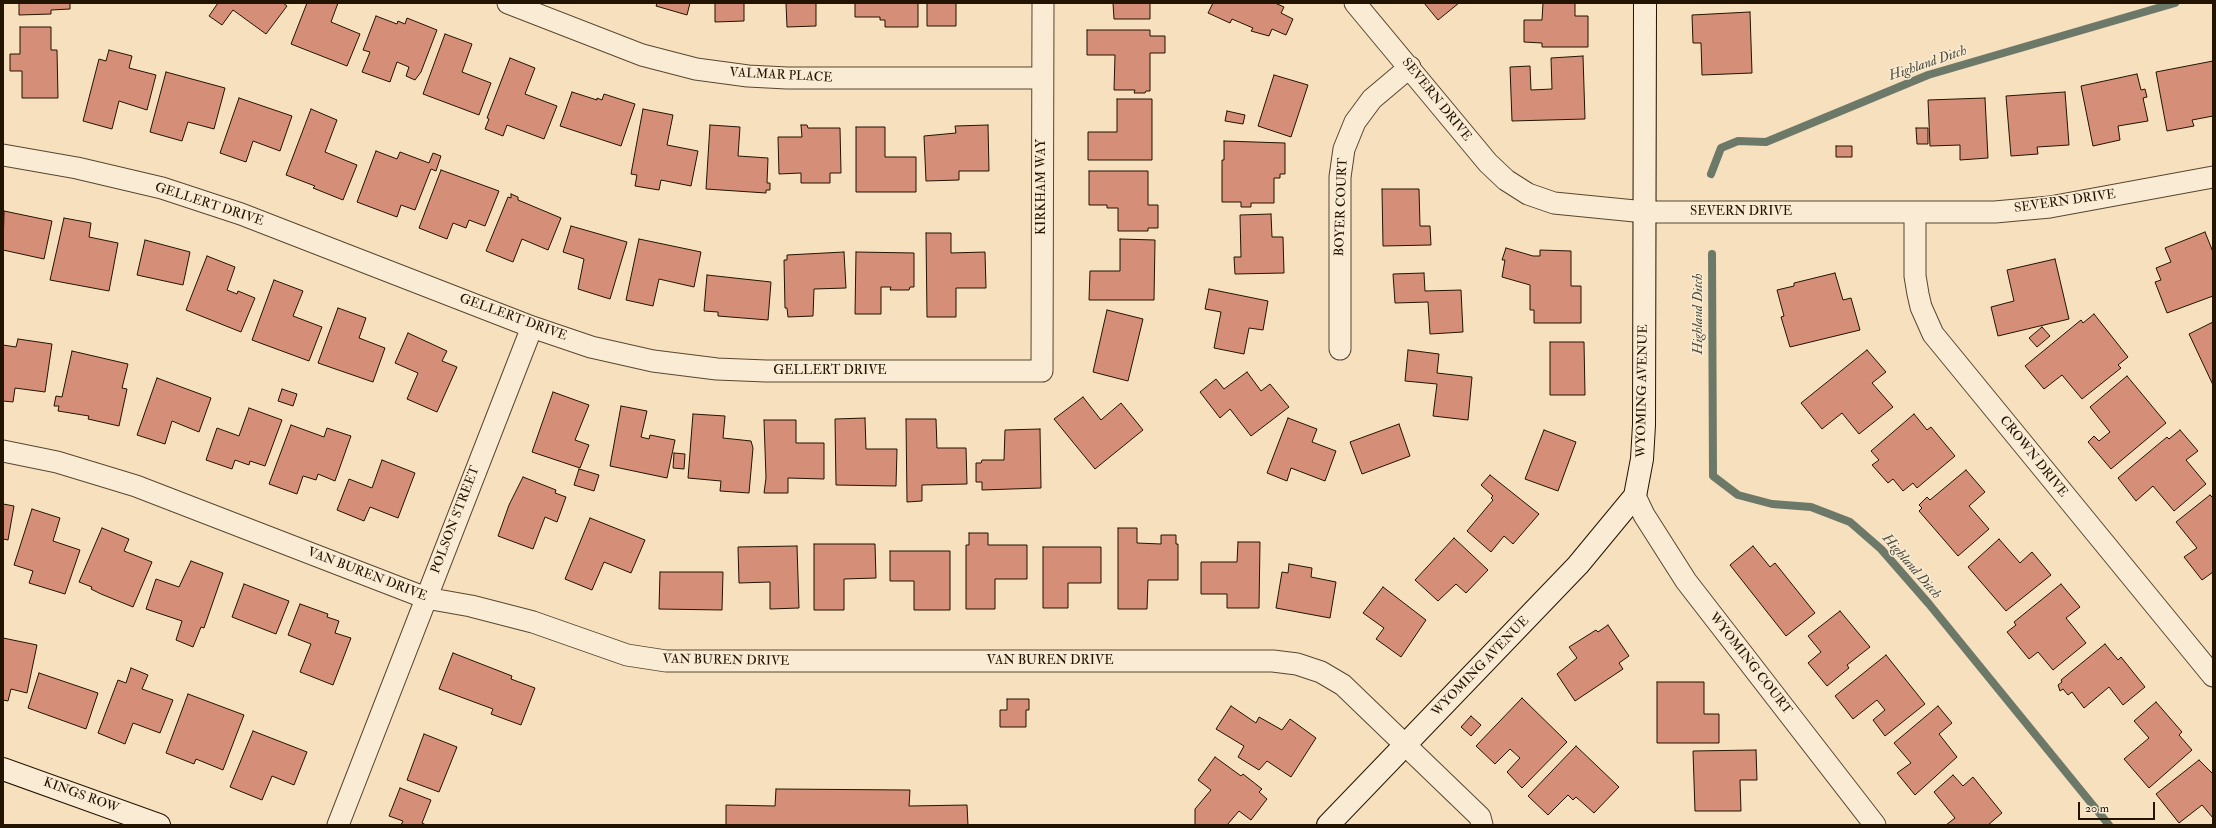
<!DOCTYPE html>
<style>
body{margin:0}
#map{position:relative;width:2216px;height:828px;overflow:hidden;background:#f7e0bd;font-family:"IM FELL Double Pica",serif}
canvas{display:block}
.frame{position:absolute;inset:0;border:4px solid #231301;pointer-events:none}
.scale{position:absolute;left:2078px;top:802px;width:77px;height:18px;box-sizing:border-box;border:2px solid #231301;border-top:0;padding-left:5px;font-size:12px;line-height:14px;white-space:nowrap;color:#231301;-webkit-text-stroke:3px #faebd4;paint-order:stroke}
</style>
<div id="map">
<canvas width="2216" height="828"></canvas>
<div class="frame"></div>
<div class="scale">20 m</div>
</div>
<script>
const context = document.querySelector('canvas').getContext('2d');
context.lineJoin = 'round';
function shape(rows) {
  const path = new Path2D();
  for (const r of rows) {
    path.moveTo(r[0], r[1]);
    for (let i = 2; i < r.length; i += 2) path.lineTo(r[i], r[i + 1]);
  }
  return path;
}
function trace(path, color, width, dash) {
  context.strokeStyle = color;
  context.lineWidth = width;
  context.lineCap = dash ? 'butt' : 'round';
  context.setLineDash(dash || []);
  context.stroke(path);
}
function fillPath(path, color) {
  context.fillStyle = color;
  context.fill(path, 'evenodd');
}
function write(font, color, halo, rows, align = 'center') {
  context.font = font + ' "IM FELL Double Pica",serif';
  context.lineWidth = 3;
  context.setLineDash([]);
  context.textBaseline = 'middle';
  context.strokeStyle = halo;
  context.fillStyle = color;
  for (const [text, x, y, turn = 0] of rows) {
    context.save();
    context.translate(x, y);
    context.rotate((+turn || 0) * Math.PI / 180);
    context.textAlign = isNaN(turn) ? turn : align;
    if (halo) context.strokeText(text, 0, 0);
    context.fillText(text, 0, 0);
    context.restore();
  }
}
trace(shape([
 [1711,174,1721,148,1738,141,1766,142,1928,75,2175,3],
 [1712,254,1713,476,1738,495,1772,504,1811,507,1850,522,1881,549,1929,604,2109,825]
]), '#6d7968', 8);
const building = shape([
 [19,3,70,3,70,9,51,10,51,14,19,15,19,3],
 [218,3,283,3,287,6,266,34,233,10,222,25,209,16,218,3],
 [307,3,338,3,331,22,360,34,347,66,291,44,307,3],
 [657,3,690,3,687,15,656,6,657,3],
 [715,3,744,3,744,21,715,22,715,3],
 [786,3,816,3,816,26,787,27,786,3],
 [855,3,918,3,918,27,885,27,885,20,880,20,880,17,855,17,855,3],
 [927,3,956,3,956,26,927,26,927,3],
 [1113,3,1150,3,1150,19,1114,19,1113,3],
 [1213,3,1275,3,1284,7,1281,13,1293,19,1286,35,1272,29,1269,36,1251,31,1253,28,1232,19,1230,23,1208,13,1213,3],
 [1424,3,1459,3,1438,20,1424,3],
 [1543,3,1575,3,1575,16,1588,16,1588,47,1542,47,1542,43,1524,42,1524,20,1542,20,1543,3],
 [1750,12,1752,73,1702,75,1701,43,1693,43,1692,15,1750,12],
 [376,16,397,24,398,21,405,24,407,18,437,30,421,72,415,80,406,76,409,67,397,62,390,82,362,72,370,52,363,50,376,16],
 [20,27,51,27,51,50,57,50,58,98,22,98,22,71,10,71,10,54,20,54,20,27],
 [1087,30,1150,30,1150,36,1165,36,1165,53,1150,53,1150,91,1146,91,1145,93,1134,93,1135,90,1114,90,1115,55,1087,55,1087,30],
 [445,34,472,44,462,72,491,83,479,115,423,94,445,34],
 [109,50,132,56,129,68,156,75,147,110,119,101,112,129,83,121,99,59,106,61,109,50],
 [1583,56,1585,119,1512,121,1510,67,1530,66,1531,90,1552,89,1551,58,1583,56],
 [510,58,535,68,525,94,557,106,544,139,507,125,503,136,485,129,489,119,487,118,510,58],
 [2213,61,2213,116,2192,120,2194,126,2167,131,2156,72,2213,61],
 [166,72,225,88,214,129,188,122,182,141,150,132,166,72],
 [2137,74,2141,90,2145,89,2147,97,2143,98,2148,121,2118,126,2120,140,2093,146,2081,86,2137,74],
 [1274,75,1308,85,1291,137,1258,126,1274,75],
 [572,92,597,100,597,98,602,100,604,94,635,104,621,146,560,126,572,92],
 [2065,92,2069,145,2037,147,2038,154,2011,156,2006,96,2065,92],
 [239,98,292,116,280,151,253,141,246,162,220,153,239,98],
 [1985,98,1988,158,1960,160,1960,145,1930,146,1928,100,1985,98],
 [1117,99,1152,99,1152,160,1088,160,1088,132,1117,132,1117,99],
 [311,109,337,120,325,152,357,165,343,200,313,188,315,186,286,175,311,109],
 [643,109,673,115,667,145,698,151,691,186,661,180,659,190,635,186,637,175,631,174,643,109],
 [1227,111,1245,115,1243,124,1225,121,1227,111],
 [710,125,740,127,738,156,768,158,767,183,770,183,770,190,766,190,766,193,706,189,710,125],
 [801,125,807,125,808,128,840,128,841,173,830,173,830,183,801,183,801,173,779,174,778,137,802,137,801,125],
 [988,125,989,171,959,171,959,180,926,181,924,136,956,133,955,126,988,125],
 [856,127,885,127,885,157,916,157,916,192,856,192,856,127],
 [1916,128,1928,128,1928,144,1917,144,1916,128],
 [1224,141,1285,143,1285,174,1280,174,1280,178,1274,178,1274,203,1251,203,1251,207,1241,207,1241,202,1222,202,1222,160,1224,160,1224,141],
 [1836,146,1852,146,1852,157,1836,157,1836,146],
 [376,151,397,159,400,152,429,163,433,153,441,156,436,171,431,169,415,210,401,205,397,217,357,202,376,151],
 [441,170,499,191,485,226,469,220,466,228,453,223,447,239,419,228,441,170],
 [1089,171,1148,171,1148,205,1158,205,1158,228,1148,228,1148,231,1118,231,1118,208,1107,208,1107,205,1089,205,1089,171],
 [1382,189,1419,189,1420,226,1430,226,1431,245,1383,246,1382,189],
 [511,194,518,197,518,200,561,218,548,250,522,239,513,262,486,251,508,197,511,198,511,194],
 [4,211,52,221,44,259,3,250,4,211],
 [1271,214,1272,237,1283,237,1284,273,1235,274,1234,257,1241,257,1240,215,1271,214],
 [64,218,91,223,89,237,118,243,109,291,50,280,64,218],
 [571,226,627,242,610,299,578,289,584,259,563,252,571,226],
 [2205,232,2213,252,2213,296,2167,313,2155,282,2161,280,2156,268,2171,262,2165,248,2205,232],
 [926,233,951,233,951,253,985,252,986,288,956,288,956,317,927,317,926,233],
 [639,239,701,252,694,287,659,279,653,306,626,300,639,239],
 [1120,239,1155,240,1154,300,1089,300,1090,271,1120,271,1120,239],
 [145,240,190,252,183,285,137,275,145,240],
 [1506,248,1533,256,1540,256,1540,250,1571,251,1571,286,1581,286,1581,323,1534,323,1534,310,1530,310,1530,285,1502,277,1505,260,1502,260,1506,248],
 [844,252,846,288,814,289,813,316,788,317,787,308,785,308,784,260,787,260,787,255,844,252],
 [856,252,914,253,914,287,910,287,909,290,890,290,891,287,881,287,881,314,855,314,856,252],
 [207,256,235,267,227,290,237,294,238,291,255,298,241,332,186,310,207,256],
 [2055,259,2069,319,1998,336,1991,307,2014,301,2007,270,2055,259],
 [1424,273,1425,291,1461,290,1463,332,1430,334,1428,302,1395,303,1393,274,1424,273],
 [1835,273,1843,300,1851,298,1860,330,1790,347,1781,317,1784,316,1777,290,1794,286,1794,283,1835,273],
 [707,275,771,282,768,320,718,316,718,312,704,311,707,275],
 [274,280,303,291,293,316,322,327,309,361,252,340,274,280],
 [1209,289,1268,301,1263,330,1249,328,1244,354,1214,348,1221,312,1205,309,1209,289],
 [338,308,366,318,359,338,385,348,373,382,318,363,338,308],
 [1107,310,1143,319,1128,381,1093,372,1107,310],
 [2094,314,2128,357,2118,365,2121,368,2082,399,2062,375,2044,389,2025,366,2081,320,2083,323,2094,314],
 [2213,322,2213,385,2189,334,2213,322],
 [2042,327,2050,336,2037,347,2029,338,2042,327],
 [408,333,447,351,442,361,457,367,437,412,407,399,418,373,395,363,408,333],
 [18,339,52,344,45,392,15,388,13,402,3,401,3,345,16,347,18,339],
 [1550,342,1584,342,1585,395,1550,395,1550,342],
 [1408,350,1439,354,1437,373,1472,377,1468,420,1433,416,1437,384,1405,381,1408,350],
 [1867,350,1886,372,1872,383,1893,407,1859,434,1842,413,1822,429,1801,403,1867,350],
 [72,351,128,364,122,388,127,389,119,426,88,419,89,416,58,411,59,406,54,406,56,396,62,397,72,351],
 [1247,372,1261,391,1270,384,1289,407,1251,436,1230,409,1220,418,1200,392,1216,379,1224,389,1247,372],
 [2127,376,2166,423,2111,469,2088,442,2094,436,2099,441,2110,432,2090,407,2127,376],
 [157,378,211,398,199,432,172,421,165,444,137,435,157,378],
 [282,389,297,394,293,406,278,401,282,389],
 [553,392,589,405,575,440,589,445,580,468,532,452,553,392],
 [1083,397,1101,420,1121,403,1143,430,1095,469,1054,419,1083,397],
 [621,406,647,411,641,437,649,439,650,435,675,440,667,478,610,466,621,406],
 [249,408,282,420,265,466,250,461,249,465,235,460,232,469,206,460,217,428,239,436,249,408],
 [693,414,725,416,723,438,751,441,753,448,749,493,720,491,721,481,688,478,693,414],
 [1914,414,1927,430,1931,427,1955,456,1917,488,1913,483,1903,491,1893,479,1888,483,1872,465,1879,460,1871,451,1914,414],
 [865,418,866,449,897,449,896,486,836,485,835,419,865,418],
 [1288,418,1317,429,1312,442,1336,451,1325,481,1291,468,1287,481,1267,473,1288,418],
 [906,419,936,419,937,448,966,448,967,484,922,485,922,501,907,502,906,419],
 [764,420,796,420,796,443,824,443,824,479,788,478,788,493,764,493,766,478,764,420],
 [1399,424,1410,456,1362,474,1350,442,1399,424],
 [291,425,324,437,327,428,351,436,335,481,318,474,316,480,303,476,297,494,269,484,291,425],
 [1040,429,1041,488,982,490,982,482,976,482,976,463,981,463,982,460,1004,460,1005,430,1040,429],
 [1544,430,1576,442,1558,491,1525,479,1544,430],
 [2180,430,2198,451,2186,460,2206,484,2174,511,2153,486,2136,501,2118,478,2167,437,2169,439,2180,430],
 [674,453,685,454,684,469,673,468,674,453],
 [382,460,415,473,398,518,370,507,364,521,337,510,349,479,372,488,382,460],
 [579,469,599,475,594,491,574,485,579,469],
 [1966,470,1985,492,1969,506,1989,529,1958,556,1919,511,1922,508,1919,505,1927,497,1930,500,1966,470],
 [1490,475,1539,514,1513,544,1504,536,1491,552,1467,531,1493,500,1491,498,1493,496,1481,485,1490,475],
 [523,477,556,490,555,493,566,497,557,522,545,517,533,549,498,536,509,505,523,477],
 [2210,495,2213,498,2213,572,2202,580,2184,557,2197,548,2176,522,2210,495],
 [3,504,14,506,8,540,3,539,3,504],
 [32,509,60,518,53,541,80,550,65,594,29,583,33,571,14,565,32,509],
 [590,518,645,540,631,573,604,562,592,590,565,579,590,518],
 [102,528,129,539,124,551,152,562,133,607,101,594,91,589,92,587,79,582,102,528],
 [1118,528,1137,528,1137,543,1161,544,1161,535,1176,535,1176,544,1178,544,1178,580,1148,580,1147,609,1118,609,1118,528],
 [969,533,988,533,988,545,1027,545,1027,579,995,579,995,609,966,609,966,545,969,545,969,533],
 [1454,538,1488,570,1466,593,1456,584,1438,601,1415,580,1454,538],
 [1999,539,2020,563,2032,552,2051,575,2006,611,1968,567,1999,539],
 [1238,542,1260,542,1259,608,1227,608,1227,594,1201,594,1201,562,1237,562,1238,542],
 [814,544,875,544,876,578,844,579,844,610,814,610,814,544],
 [797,546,799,608,770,609,770,582,739,583,738,547,797,546],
 [1753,546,1770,567,1775,563,1815,613,1786,636,1730,565,1753,546],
 [1043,547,1101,547,1101,583,1068,583,1068,608,1043,608,1043,547],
 [890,551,950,551,950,610,914,610,914,581,890,581,890,551],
 [191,561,223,573,204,628,201,627,193,647,176,640,182,621,146,609,156,579,179,587,191,561],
 [1289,564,1312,568,1311,577,1336,582,1330,618,1276,608,1282,572,1288,573,1289,564],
 [660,572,723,572,722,610,659,609,660,572],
 [244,584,289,601,276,634,232,617,244,584],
 [2061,584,2080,607,2066,618,2086,643,2053,670,2038,652,2029,659,2007,632,2016,625,2014,622,2061,584],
 [1383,587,1426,620,1401,657,1376,639,1384,628,1363,613,1383,587],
 [300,604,328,614,327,617,339,621,335,633,351,638,333,685,300,672,311,644,288,635,300,604],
 [1840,611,1870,647,1847,665,1849,668,1827,686,1808,663,1821,652,1808,636,1840,611],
 [1608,625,1629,656,1619,663,1623,669,1575,701,1557,674,1577,658,1569,647,1596,630,1598,632,1608,625],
 [3,638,37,645,27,693,11,689,8,701,3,700,3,638],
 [2105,644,2118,660,2121,657,2145,687,2123,705,2109,687,2084,708,2072,692,2068,695,2063,689,2060,691,2058,685,2062,682,2061,680,2105,644],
 [453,653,512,676,511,679,535,688,521,725,491,714,493,709,439,689,453,653],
 [1886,655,1925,704,1885,736,1873,720,1885,710,1877,700,1853,719,1835,696,1886,655],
 [131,668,148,675,142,689,173,700,160,733,133,723,125,744,98,733,118,680,126,683,131,668],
 [39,673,98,693,86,729,28,708,39,673],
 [1657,682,1704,682,1704,714,1719,714,1719,743,1657,743,1657,682],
 [188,694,244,715,223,770,196,759,194,764,166,753,188,694],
 [1522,698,1567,742,1522,788,1507,772,1520,758,1510,749,1495,764,1476,746,1522,698],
 [1007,699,1029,699,1029,710,1026,710,1026,727,1000,727,1000,710,1007,710,1007,699],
 [2156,702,2182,732,2179,735,2192,750,2149,788,2124,759,2149,738,2134,721,2156,702],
 [1231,706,1256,723,1259,717,1282,730,1290,719,1316,738,1291,777,1267,761,1259,770,1238,757,1244,746,1216,729,1231,706],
 [1938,706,1952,723,1939,734,1957,757,1915,795,1897,773,1911,763,1894,743,1938,706],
 [1471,716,1481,725,1471,736,1461,727,1471,716],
 [253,731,307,752,294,785,272,776,262,800,230,787,253,731],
 [424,734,457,747,439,792,407,780,424,734],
 [1576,746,1619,787,1594,813,1576,797,1573,800,1568,795,1548,815,1528,796,1576,746],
 [1756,750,1757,780,1740,780,1741,811,1695,811,1693,751,1756,750],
 [1215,757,1241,776,1243,774,1262,789,1259,792,1267,799,1251,820,1239,811,1227,825,1195,825,1195,809,1211,790,1198,780,1215,757],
 [2199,760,2213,774,2213,818,2202,805,2179,823,2156,794,2199,760],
 [1953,775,1963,786,1973,777,2002,813,1988,825,1946,825,1955,818,1934,792,1953,775],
 [400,788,431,800,422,823,426,825,401,825,403,821,389,816,400,788],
 [776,789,910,790,909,806,967,805,968,825,726,825,726,805,775,806,776,789]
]);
fillPath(building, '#d58e77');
trace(building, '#231301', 1);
const street = shape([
 [508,3,642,55,696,69,748,76,787,78,1042,78],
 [1355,3,1488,163,1506,180,1528,194,1554,203,1645,212,1995,212,2050,207,2213,177],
 [3,155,77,168,162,188,241,214,532,327,591,347,653,361,717,369,766,371,1042,371,1043,3],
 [1915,212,1915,276,1918,294,1921,307,1933,334,2213,676],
 [1340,349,1340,177,1344,149,1355,122,1372,99,1410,67],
 [3,451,57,462,136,486,426,598,471,606,533,622,627,655,666,661,1273,661,1297,664,1321,672,1343,685,1480,817,1482,825],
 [1635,496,1644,515,1686,581,1875,825],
 [338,825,532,327]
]);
const secondary = shape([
 [3,769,159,825],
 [1328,825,1578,565,1635,496,1642,459,1644,425,1645,3]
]);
trace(street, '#584630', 23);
trace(secondary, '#231301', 24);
trace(street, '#faebd4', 21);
trace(secondary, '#faebd4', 22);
write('13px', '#231301', '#faebd4', [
 ["VALMAR PLACE",781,76,3],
 ["SEVERN DRIVE",1436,100,51],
 ["KIRKHAM WAY",1042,187,-90],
 ["SEVERN DRIVE",2065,202,-8],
 ["GELLERT DRIVE",209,205,18],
 ["BOYER COURT",1342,207,-88],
 ["SEVERN DRIVE",1741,212],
 ["GELLERT DRIVE",513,318,20],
 ["GELLERT DRIVE",830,371],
 ["WYOMING AVENUE",1643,391,-89],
 ["CROWN DRIVE",2033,457,51],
 ["POLSON STREET",456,520,-69],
 ["VAN BUREN DRIVE",367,575,21],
 ["VAN BUREN DRIVE",726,661,1],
 ["VAN BUREN DRIVE",1050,661],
 ["WYOMING COURT",1750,664,52],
 ["WYOMING AVENUE",1481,667,-46],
 ["KINGS ROW",81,796,20]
]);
write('italic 14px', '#4e4e3d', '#faebd4', [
 ["Highland Ditch",1928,64,-19],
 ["Highland Ditch",1699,314,-90],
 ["Highland Ditch",1911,567,49]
]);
</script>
